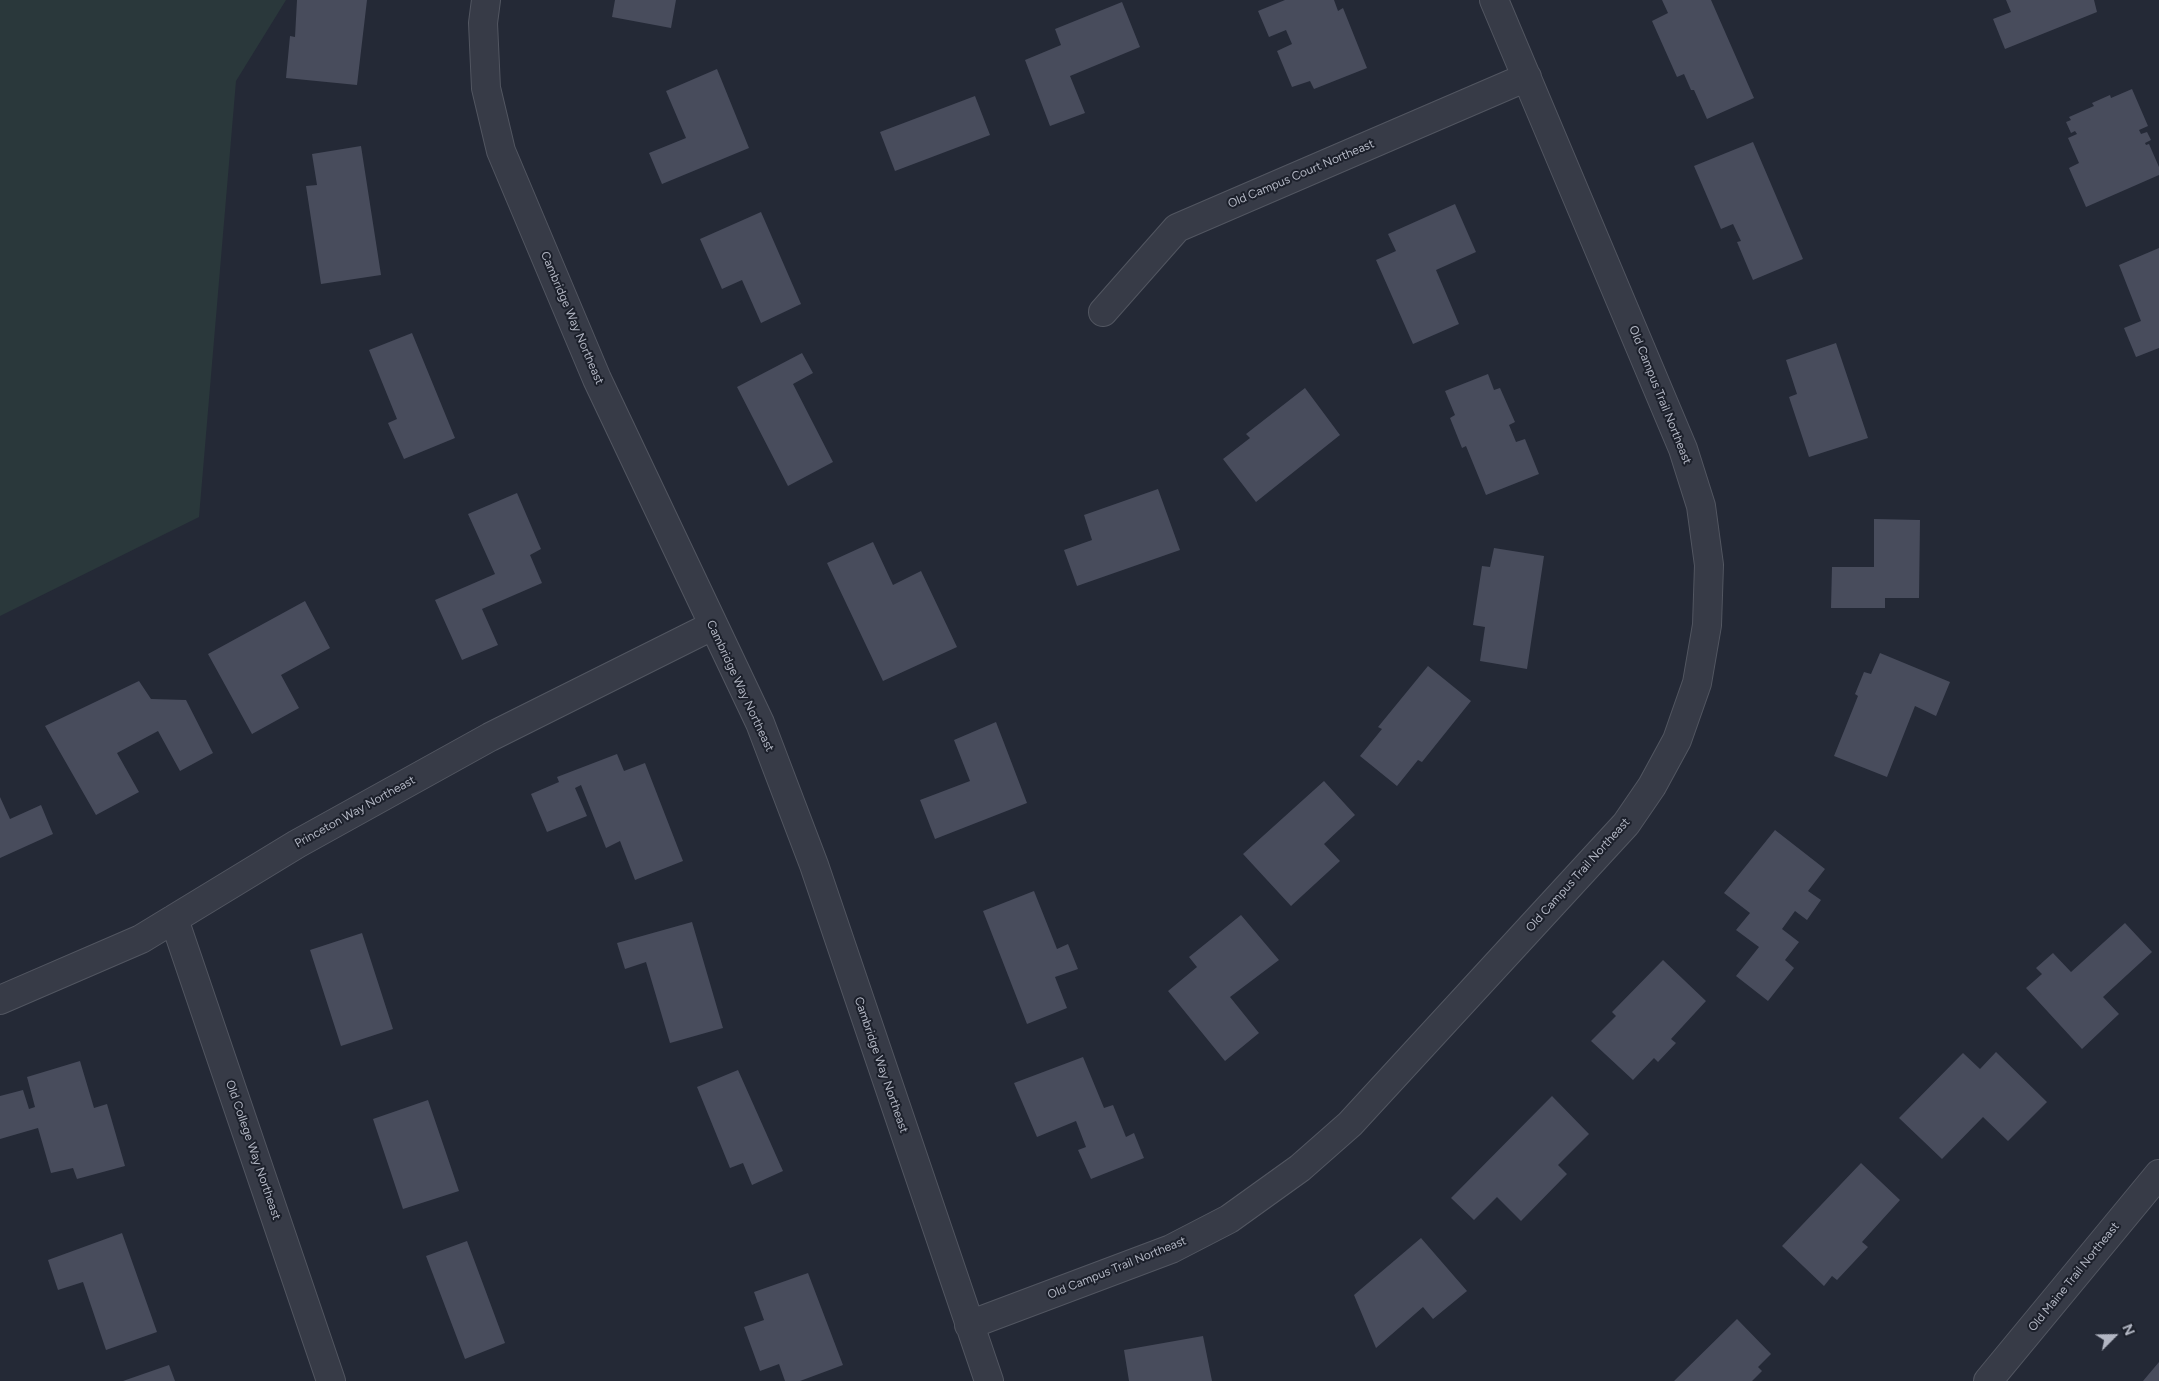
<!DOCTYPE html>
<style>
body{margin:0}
#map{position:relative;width:2159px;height:1381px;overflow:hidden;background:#242936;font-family:Figtree,sans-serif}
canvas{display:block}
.north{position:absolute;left:2089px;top:1311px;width:50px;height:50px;-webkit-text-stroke:4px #1c202b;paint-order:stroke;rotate:67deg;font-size:14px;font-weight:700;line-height:20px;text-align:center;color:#b2b6c3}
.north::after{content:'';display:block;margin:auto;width:18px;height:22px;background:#b2b6c3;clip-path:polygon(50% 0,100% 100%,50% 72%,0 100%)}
</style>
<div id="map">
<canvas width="2159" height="1381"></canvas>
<div class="north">N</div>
</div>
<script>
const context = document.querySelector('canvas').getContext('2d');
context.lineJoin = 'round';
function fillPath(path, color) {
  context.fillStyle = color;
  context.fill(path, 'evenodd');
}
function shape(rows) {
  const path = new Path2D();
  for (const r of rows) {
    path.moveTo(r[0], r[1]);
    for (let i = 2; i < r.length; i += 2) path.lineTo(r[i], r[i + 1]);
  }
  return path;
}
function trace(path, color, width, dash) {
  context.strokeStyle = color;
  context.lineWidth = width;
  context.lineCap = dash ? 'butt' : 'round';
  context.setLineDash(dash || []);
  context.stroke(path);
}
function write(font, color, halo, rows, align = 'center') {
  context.font = font + ' Figtree,sans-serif';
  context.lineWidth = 4;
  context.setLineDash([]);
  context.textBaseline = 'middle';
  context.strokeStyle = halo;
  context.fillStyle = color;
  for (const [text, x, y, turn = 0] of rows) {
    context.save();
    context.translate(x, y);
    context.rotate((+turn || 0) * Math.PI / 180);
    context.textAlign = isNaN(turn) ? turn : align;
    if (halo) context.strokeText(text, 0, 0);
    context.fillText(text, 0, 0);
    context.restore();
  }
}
fillPath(shape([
 [0,0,286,0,236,81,199,517,0,616]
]), '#2a383b');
fillPath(shape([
 [297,0,367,0,357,85,286,78,290,36,295,37],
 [615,0,676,0,671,28,612,17],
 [1285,0,1334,0,1338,11,1343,8,1367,68,1314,89,1310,81,1292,87,1277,51,1292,44,1286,30,1269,37,1258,11],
 [1662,0,1711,0,1754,98,1707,119,1694,90,1691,90,1684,74,1677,77,1652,21,1668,13],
 [2006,0,2094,0,2097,12,2005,49,1993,19,2011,12],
 [1122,2,1140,47,1070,76,1085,113,1050,126,1025,60,1061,45,1055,29],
 [717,69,749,148,662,184,649,153,686,138,666,91],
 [2132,89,2148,126,2139,130,2141,134,2147,132,2151,140,2145,143,2146,145,2149,144,2159,167,2159,175,2086,207,2069,168,2079,163,2068,138,2077,134,2075,131,2071,133,2066,122,2071,120,2069,117,2094,106,2092,103,2110,95,2111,98],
 [975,96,990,135,895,171,880,132],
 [1753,142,1803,259,1753,280,1737,242,1741,241,1733,224,1721,229,1694,166],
 [361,146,381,275,321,284,306,186,317,185,312,154],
 [1455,204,1476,252,1436,270,1459,324,1413,344,1376,260,1396,251,1388,234],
 [761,212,801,304,761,323,742,280,722,289,700,239],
 [2159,248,2159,348,2136,357,2124,328,2141,321,2119,265],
 [412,333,455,438,404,459,388,423,397,419,369,350],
 [1836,343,1868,438,1809,457,1789,397,1797,394,1786,360],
 [802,353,813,373,793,384,833,462,788,486,737,387],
 [1488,374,1494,390,1500,388,1515,422,1509,425,1516,442,1525,439,1539,474,1486,495,1466,446,1462,448,1450,418,1455,415,1445,391],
 [1305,388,1340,435,1256,502,1223,459,1250,438,1246,434],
 [1158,489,1180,550,1077,586,1064,550,1092,540,1084,515],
 [517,493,541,549,530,555,542,583,482,609,498,645,462,660,435,600,495,574,468,514],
 [1874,519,1920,520,1919,598,1885,598,1885,608,1831,608,1832,567,1874,567],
 [873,542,893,585,921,571,957,647,883,681,827,563],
 [1494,548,1544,556,1527,669,1480,661,1485,627,1473,625,1482,566,1490,567],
 [305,601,330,648,281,675,299,708,252,734,208,654],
 [1880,653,1950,682,1936,716,1915,706,1887,777,1834,756,1858,696,1855,694,1864,672,1871,674],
 [1428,666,1471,701,1422,762,1418,760,1397,786,1360,756,1382,729,1378,727],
 [139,681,151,699,186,700,213,753,180,771,158,731,117,753,139,792,96,815,45,726],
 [996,722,1027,803,935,839,920,800,970,781,954,740],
 [617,754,624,771,645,763,683,861,635,880,620,841,606,848,581,785,575,788,587,816,547,832,531,794,559,782,557,777],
 [1324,781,1355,815,1324,844,1340,861,1291,906,1243,854],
 [0,797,10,819,41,805,53,834,0,858],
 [1775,830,1825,869,1808,891,1821,900,1807,920,1795,911,1782,929,1799,942,1785,960,1794,968,1768,1001,1736,976,1759,947,1736,930,1750,913,1724,893],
 [1034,891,1057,949,1068,944,1078,969,1055,977,1067,1008,1027,1024,983,911],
 [1241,915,1279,960,1230,997,1259,1033,1225,1061,1168,991,1197,967,1189,957],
 [692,922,723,1028,670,1043,646,962,625,969,617,943],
 [2125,923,2152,952,2103,997,2119,1014,2082,1049,2026,988,2042,974,2036,968,2053,953,2071,972],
 [362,933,393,1029,341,1046,310,950],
 [1663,960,1706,1001,1671,1039,1676,1043,1658,1062,1654,1058,1633,1080,1591,1041,1616,1016,1612,1012],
 [1996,1052,2047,1102,2008,1141,1983,1117,1942,1159,1899,1118,1963,1053,1980,1069],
 [1083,1057,1104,1108,1113,1105,1126,1137,1134,1133,1144,1158,1091,1179,1078,1150,1086,1147,1076,1121,1037,1137,1014,1083],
 [80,1061,94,1108,107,1104,125,1166,77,1179,73,1168,51,1173,38,1128,0,1139,0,1096,23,1090,29,1109,35,1107,27,1077],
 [738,1070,783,1171,752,1185,743,1163,730,1168,697,1087],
 [1552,1096,1589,1134,1558,1165,1567,1174,1521,1221,1497,1197,1474,1220,1451,1198],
 [428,1100,459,1191,403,1209,373,1119],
 [1861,1163,1900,1200,1862,1242,1868,1247,1837,1280,1832,1276,1824,1286,1782,1246],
 [122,1233,157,1332,106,1350,83,1282,58,1290,48,1260],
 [1421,1238,1467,1291,1433,1319,1423,1307,1376,1348,1354,1295],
 [467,1241,505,1343,465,1359,426,1256],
 [808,1273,843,1365,800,1381,785,1381,779,1364,760,1371,744,1327,764,1320,754,1292],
 [1737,1319,1771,1354,1758,1367,1762,1371,1752,1381,1674,1381],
 [1203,1336,1212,1381,1129,1381,1124,1350],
 [2159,1362,2159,1381,2143,1381],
 [169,1365,175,1381,123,1381]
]), '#484c5c');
const minor = shape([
 [486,0,483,23,486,88,501,151,597,379,760,723,814,865,989,1381],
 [1103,312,1177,228,1527,77],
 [174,919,331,1381],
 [0,1000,141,939,297,844,490,737,712,626],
 [969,1325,1171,1249,1229,1219,1300,1168,1350,1124,1626,824,1652,786,1677,740,1697,683,1707,625,1709,565,1701,506,1683,449,1494,0],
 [1988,1381,2159,1174]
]);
trace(minor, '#525661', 30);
trace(minor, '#373b47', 28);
write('12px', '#b2b6c3', '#1c202b', [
 ["Old Campus Court Northeast",1301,174,-23],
 ["Cambridge Way Northeast",572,318,67],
 ["Old Campus Trail Northeast",1660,395,68],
 ["Cambridge Way Northeast",740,686,65],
 ["Princeton Way Northeast",355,812,-29],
 ["Old Campus Trail Northeast",1578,875,-48],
 ["Cambridge Way Northeast",881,1065,71],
 ["Old College Way Northeast",253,1150,71],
 ["Old Campus Trail Northeast",1117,1268,-22],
 ["Old Maine Trail Northeast",2074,1277,-51]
]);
</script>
